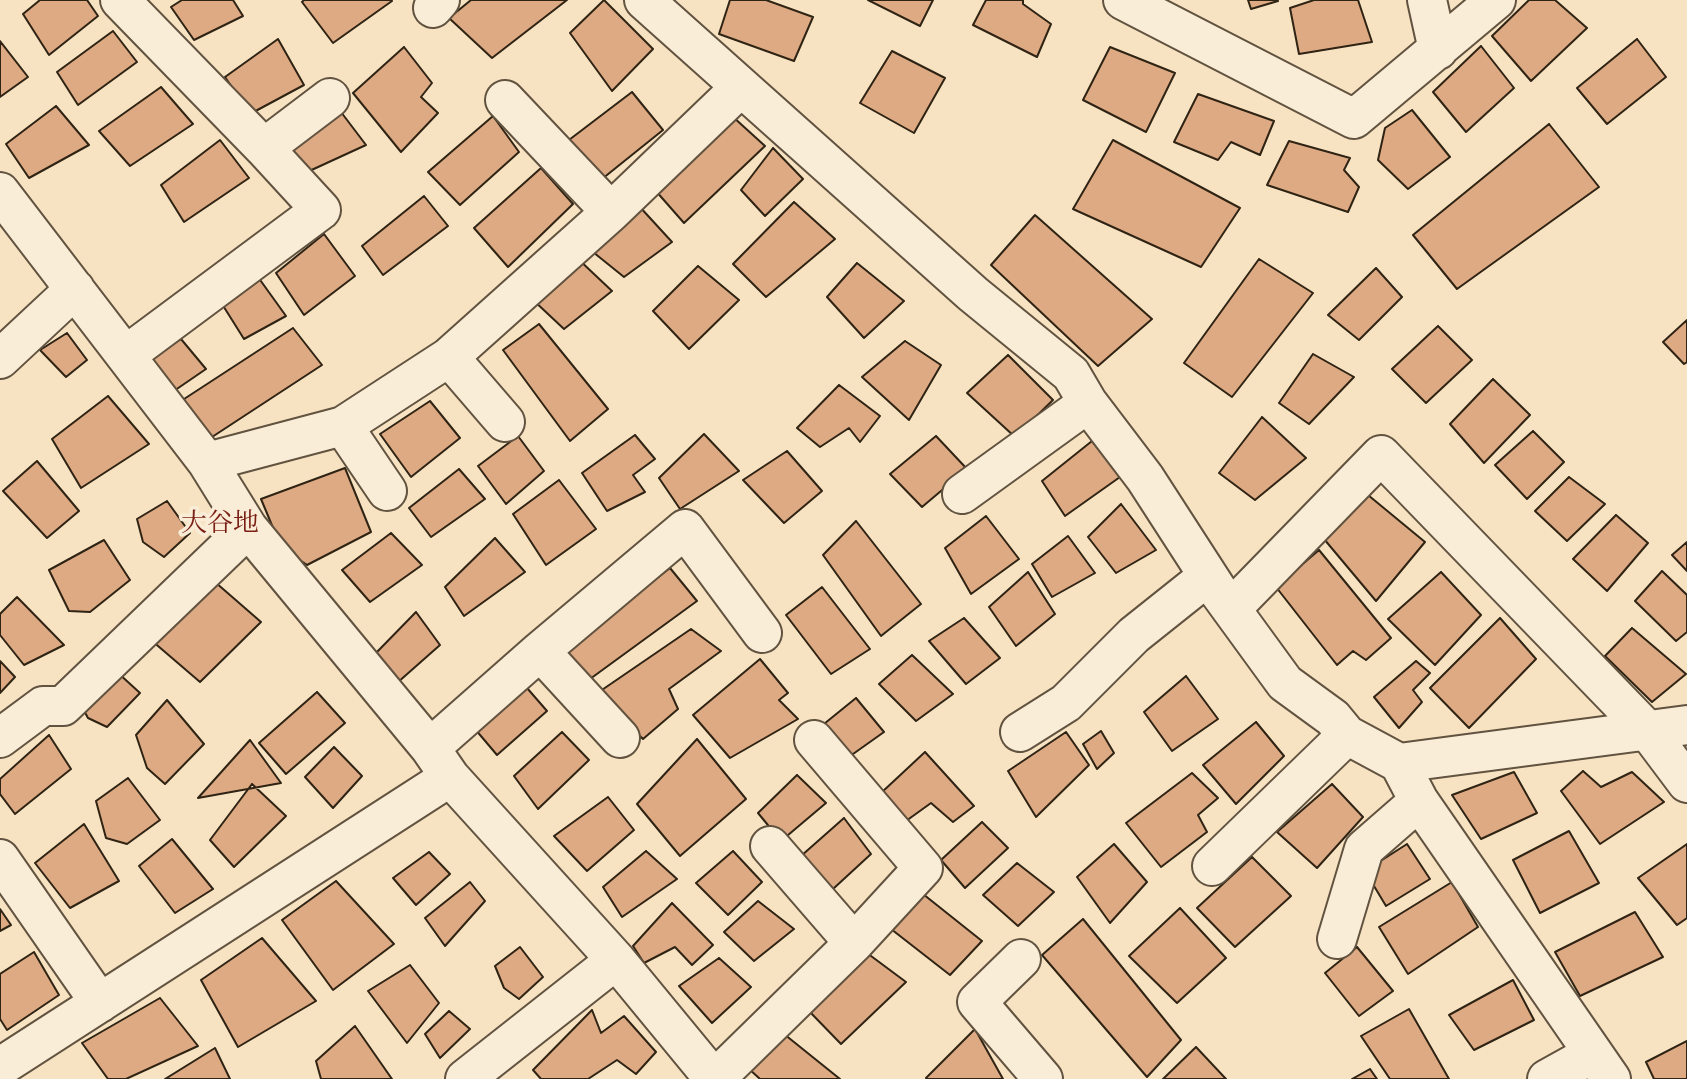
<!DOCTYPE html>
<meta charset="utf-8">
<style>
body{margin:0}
canvas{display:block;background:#f7e3c2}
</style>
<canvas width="1687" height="1079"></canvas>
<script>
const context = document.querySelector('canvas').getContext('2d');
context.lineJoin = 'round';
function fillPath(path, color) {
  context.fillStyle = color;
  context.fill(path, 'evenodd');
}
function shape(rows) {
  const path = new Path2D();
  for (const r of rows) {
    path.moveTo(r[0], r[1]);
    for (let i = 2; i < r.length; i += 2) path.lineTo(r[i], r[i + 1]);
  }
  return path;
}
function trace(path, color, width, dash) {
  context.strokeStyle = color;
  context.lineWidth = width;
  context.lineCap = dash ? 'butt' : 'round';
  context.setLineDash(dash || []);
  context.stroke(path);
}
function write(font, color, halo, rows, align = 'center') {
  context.font = font + ' "IM FELL French Canon","Noto Serif JP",serif';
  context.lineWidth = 7;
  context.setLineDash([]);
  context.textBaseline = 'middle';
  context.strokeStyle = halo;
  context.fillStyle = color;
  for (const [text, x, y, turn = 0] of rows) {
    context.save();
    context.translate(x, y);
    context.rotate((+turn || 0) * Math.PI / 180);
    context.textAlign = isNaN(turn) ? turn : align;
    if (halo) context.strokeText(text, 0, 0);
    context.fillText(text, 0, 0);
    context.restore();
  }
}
const building = shape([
 [40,0,87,0,98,16,49,55,23,14,40,0],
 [182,0,233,0,243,16,194,40,171,7,182,0],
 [304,0,391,0,392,1,333,43,302,2,304,0],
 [471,0,567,0,492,58,449,18,471,0],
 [604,0,653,49,612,91,570,33,604,0],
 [730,0,766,0,813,17,794,61,719,34,730,0],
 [868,0,933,0,920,26,868,0],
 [986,0,1023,0,1023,4,1051,24,1037,57,973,25,986,0],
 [1248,0,1277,0,1278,1,1251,9,1248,0],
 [1314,0,1358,0,1372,42,1299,54,1290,8,1314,0],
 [1529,0,1555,0,1587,28,1531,81,1492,36,1529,0],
 [113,31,137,62,78,105,57,72,113,31],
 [278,39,304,85,250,114,225,77,278,39],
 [1637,39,1666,77,1607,124,1577,88,1637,39],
 [0,41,28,77,0,97,0,41],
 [1481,46,1514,88,1466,132,1433,92,1481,46],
 [404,47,432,83,421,97,438,113,401,152,353,93,404,47],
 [1110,47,1175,73,1146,132,1083,100,1110,47],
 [892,51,945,78,914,133,860,103,892,51],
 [161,87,193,124,130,166,99,131,161,87],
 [632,92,663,130,602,179,565,143,632,92],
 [1198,94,1274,121,1260,155,1231,142,1218,160,1174,142,1198,94],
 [56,106,89,145,29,178,6,144,56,106],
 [1412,110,1450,157,1408,189,1378,160,1385,128,1412,110],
 [341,112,366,145,305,173,284,148,341,112],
 [493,116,519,152,460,205,428,172,493,116],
 [732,116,765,146,684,223,655,190,732,116],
 [1549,124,1599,187,1457,289,1413,235,1549,124],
 [220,140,249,178,184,222,161,185,220,140],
 [1113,140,1240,208,1201,267,1073,209,1113,140],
 [1289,141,1350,158,1344,170,1359,187,1348,212,1267,185,1289,141],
 [773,148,803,179,765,216,741,190,773,148],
 [541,168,573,204,508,267,474,228,541,168],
 [424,196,448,226,383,275,362,246,424,196],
 [794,202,835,239,766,297,733,264,794,202],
 [639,206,672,242,624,277,588,248,639,206],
 [1035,215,1152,319,1098,366,991,265,1035,215],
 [324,234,355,276,304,315,276,273,324,234],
 [576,257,612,291,564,329,532,299,576,257],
 [1259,259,1313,293,1232,397,1184,363,1259,259],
 [857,263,904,301,864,338,827,297,857,263],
 [698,266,739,300,689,349,653,311,698,266],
 [1376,268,1402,297,1359,340,1328,315,1376,268],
 [258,277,286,316,244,339,222,304,258,277],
 [1687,320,1687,362,1684,364,1663,342,1687,320],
 [539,324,608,409,570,441,503,350,539,324],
 [1438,326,1472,360,1426,403,1392,369,1438,326],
 [293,328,322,365,209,439,181,401,293,328],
 [67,333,87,360,66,377,40,350,67,333],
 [181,339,206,369,168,395,145,362,181,339],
 [905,341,941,365,909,420,862,377,905,341],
 [1313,354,1354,377,1309,424,1279,403,1313,354],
 [1008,355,1053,400,1015,437,967,393,1008,355],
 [1493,379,1530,415,1484,463,1450,424,1493,379],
 [839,385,880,416,860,442,849,428,820,447,797,428,839,385],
 [108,396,149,444,81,488,52,439,108,396],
 [430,401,460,438,411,477,380,434,430,401],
 [1262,417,1306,458,1255,500,1219,473,1262,417],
 [1533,431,1564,462,1527,499,1495,465,1533,431],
 [704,434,739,471,680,509,659,478,704,434],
 [635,435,655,459,633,475,645,492,607,511,582,473,635,435],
 [518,436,544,471,506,504,478,466,518,436],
 [936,436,967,469,922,507,890,474,936,436],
 [1092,441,1120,477,1065,516,1042,481,1092,441],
 [787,451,822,491,784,523,743,480,787,451],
 [37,461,79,511,47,538,3,491,37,461],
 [345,468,371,532,307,565,281,547,261,499,345,468],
 [459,469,485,499,431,537,409,508,459,469],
 [1569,477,1605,504,1567,541,1535,511,1569,477],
 [559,480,596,529,546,565,513,514,559,480],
 [1368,495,1425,542,1376,601,1324,539,1368,495],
 [167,501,190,533,164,557,143,542,137,519,167,501],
 [1121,504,1156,550,1116,573,1088,537,1121,504],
 [1616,515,1648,543,1607,591,1573,559,1616,515],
 [986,516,1019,559,971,594,945,548,986,516],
 [856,521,921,604,881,636,823,555,856,521],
 [391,533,422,565,370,602,342,570,391,533],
 [1068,536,1095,573,1052,597,1032,564,1068,536],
 [495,538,525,572,464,616,445,587,495,538],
 [104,540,130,580,90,612,69,611,49,570,104,540],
 [1687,542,1687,571,1672,555,1687,542],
 [1319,550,1391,638,1366,660,1353,651,1337,665,1276,587,1319,550],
 [670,568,697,601,590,679,562,650,670,568],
 [1662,571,1687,595,1687,632,1676,641,1635,601,1662,571],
 [1028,572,1055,614,1016,646,989,607,1028,572],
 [1441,572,1481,615,1435,665,1388,619,1441,572],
 [215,582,261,622,200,682,151,640,215,582],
 [822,587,870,649,831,674,786,615,822,587],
 [17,597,64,645,24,665,0,635,0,614,17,597],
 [416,612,440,645,397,683,375,654,416,612],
 [964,618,1000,658,966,684,929,641,964,618],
 [1500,618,1536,659,1469,728,1430,688,1500,618],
 [1632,628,1686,674,1652,702,1605,656,1632,628],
 [691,629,721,651,669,689,678,709,643,739,596,694,691,629],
 [912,655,953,694,916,721,879,684,912,655],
 [760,659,788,693,779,700,798,719,730,758,693,715,760,659],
 [0,661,15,677,0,693,0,661],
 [1416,661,1430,673,1413,690,1422,702,1399,728,1374,697,1416,661],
 [117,672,140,693,107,727,88,718,82,707,117,672],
 [1186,676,1218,719,1172,751,1144,712,1186,676],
 [527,688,547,711,497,755,475,729,527,688],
 [317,692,345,723,286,774,259,743,317,692],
 [856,698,884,732,846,759,819,728,856,698],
 [167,700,204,744,165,784,147,768,136,735,167,700],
 [1256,722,1284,756,1236,804,1203,765,1256,722],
 [1101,731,1114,753,1097,769,1083,744,1101,731],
 [562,732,589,760,538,809,514,776,562,732],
 [1066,732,1089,765,1036,817,1008,771,1066,732],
 [49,735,71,769,15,814,0,794,0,779,49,735],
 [697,739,746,799,680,856,637,804,697,739],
 [250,740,281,783,198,798,250,740],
 [334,747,362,776,333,808,305,777,334,747],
 [925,752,974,806,953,822,931,803,906,821,881,793,925,752],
 [1583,771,1601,787,1632,772,1664,802,1600,844,1561,791,1583,771],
 [1514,772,1537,813,1481,839,1452,795,1514,772],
 [1192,773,1218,798,1198,815,1207,832,1161,867,1126,823,1192,773],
 [797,775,826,803,781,841,758,813,797,775],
 [128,778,160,820,127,844,106,838,96,801,128,778],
 [252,784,286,816,234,867,210,840,252,784],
 [1332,784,1363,817,1317,868,1277,832,1332,784],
 [608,797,634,830,587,871,554,836,608,797],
 [844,818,871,854,833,889,801,856,844,818],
 [982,822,1008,848,965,888,941,860,982,822],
 [84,824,119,881,70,908,35,863,84,824],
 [1569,831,1599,883,1540,913,1513,860,1569,831],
 [172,839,213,889,175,913,139,866,172,839],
 [1114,844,1147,882,1110,923,1077,877,1114,844],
 [1407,844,1430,879,1386,906,1365,871,1407,844],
 [1687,844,1687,918,1677,925,1638,878,1687,844],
 [646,851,677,879,622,917,603,887,646,851],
 [733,851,762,882,728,915,696,883,733,851],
 [429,852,450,874,416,905,393,878,429,852],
 [1252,857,1291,896,1235,947,1197,908,1252,857],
 [1017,863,1054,892,1018,926,983,895,1017,863],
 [336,881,394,944,333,990,282,920,336,881],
 [470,882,485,901,445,946,425,918,470,882],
 [1452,882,1478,927,1408,974,1379,927,1452,882],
 [923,894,982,941,950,975,891,929,923,894],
 [758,901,794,929,754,961,724,932,758,901],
 [672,903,713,945,692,965,675,947,644,963,633,946,672,903],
 [1180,908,1226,958,1177,1003,1129,956,1180,908],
 [0,909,11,925,0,931,0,909],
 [1635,912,1663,957,1580,996,1555,952,1635,912],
 [1083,919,1181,1040,1147,1077,1042,955,1083,919],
 [262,938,316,1001,238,1047,201,980,262,938],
 [520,947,543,977,519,999,504,988,495,966,520,947],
 [1357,947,1393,991,1359,1016,1325,973,1357,947],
 [34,952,59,995,7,1030,0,1019,0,974,34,952],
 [867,953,906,982,841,1044,808,1010,867,953],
 [719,958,751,987,712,1023,679,986,719,958],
 [410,965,439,1003,407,1043,368,991,410,965],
 [1513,980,1534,1020,1474,1050,1449,1015,1513,980],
 [160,998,198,1046,126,1079,108,1079,82,1043,160,998],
 [1409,1009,1449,1079,1390,1079,1361,1036,1409,1009],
 [592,1010,601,1033,624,1016,656,1052,636,1074,617,1060,588,1079,541,1079,533,1070,592,1010],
 [449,1011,470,1029,440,1058,425,1034,449,1011],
 [355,1026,392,1079,321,1079,316,1061,355,1026],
 [975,1029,1003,1079,927,1079,926,1078,975,1029],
 [784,1034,840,1079,760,1079,748,1068,784,1034],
 [1687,1041,1687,1079,1654,1079,1646,1062,1687,1041],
 [1196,1047,1226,1079,1163,1079,1196,1047],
 [215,1048,230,1079,165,1079,215,1048],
 [1370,1069,1377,1079,1352,1079,1370,1069]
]);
fillPath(building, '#ddaa83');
trace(building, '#2f2314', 2);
const minor = shape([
 [120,0,264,148,321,210,126,355],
 [644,0,973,294,1071,374,1088,403,1145,478,1218,591,1285,683,1333,718,1347,735,1399,763,1419,801,1611,1079],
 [1123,0,1354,119,1496,0],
 [1427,0,1438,50],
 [433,8,440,0],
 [505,100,611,212],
 [264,148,330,98],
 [0,192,207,462,248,528,430,748,450,777,616,960,714,1079],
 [449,357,505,422],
 [0,359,75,289],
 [343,426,387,491],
 [207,462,343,426,449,357,611,212,741,87],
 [962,494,1088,403],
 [1231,609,1381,455,1648,731,1687,783],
 [540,651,620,738],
 [1020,732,1066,703,1134,635,1208,576],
 [0,738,43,706,63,706,248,528],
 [430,748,540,651,685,529,762,633],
 [1399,763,1687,725],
 [770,846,854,943],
 [0,859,100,1003],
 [1212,866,1347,735],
 [1337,939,1364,849,1419,801],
 [1021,959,977,1002,1043,1079],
 [0,1067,450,777],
 [465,1079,616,960],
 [715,1079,854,943,923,868,814,740],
 [1547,1079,1592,1054]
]);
trace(minor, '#615340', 42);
trace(minor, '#faedd7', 38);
write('26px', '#7a1f14', '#faedd7', [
 ["大谷地",220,525]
]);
</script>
